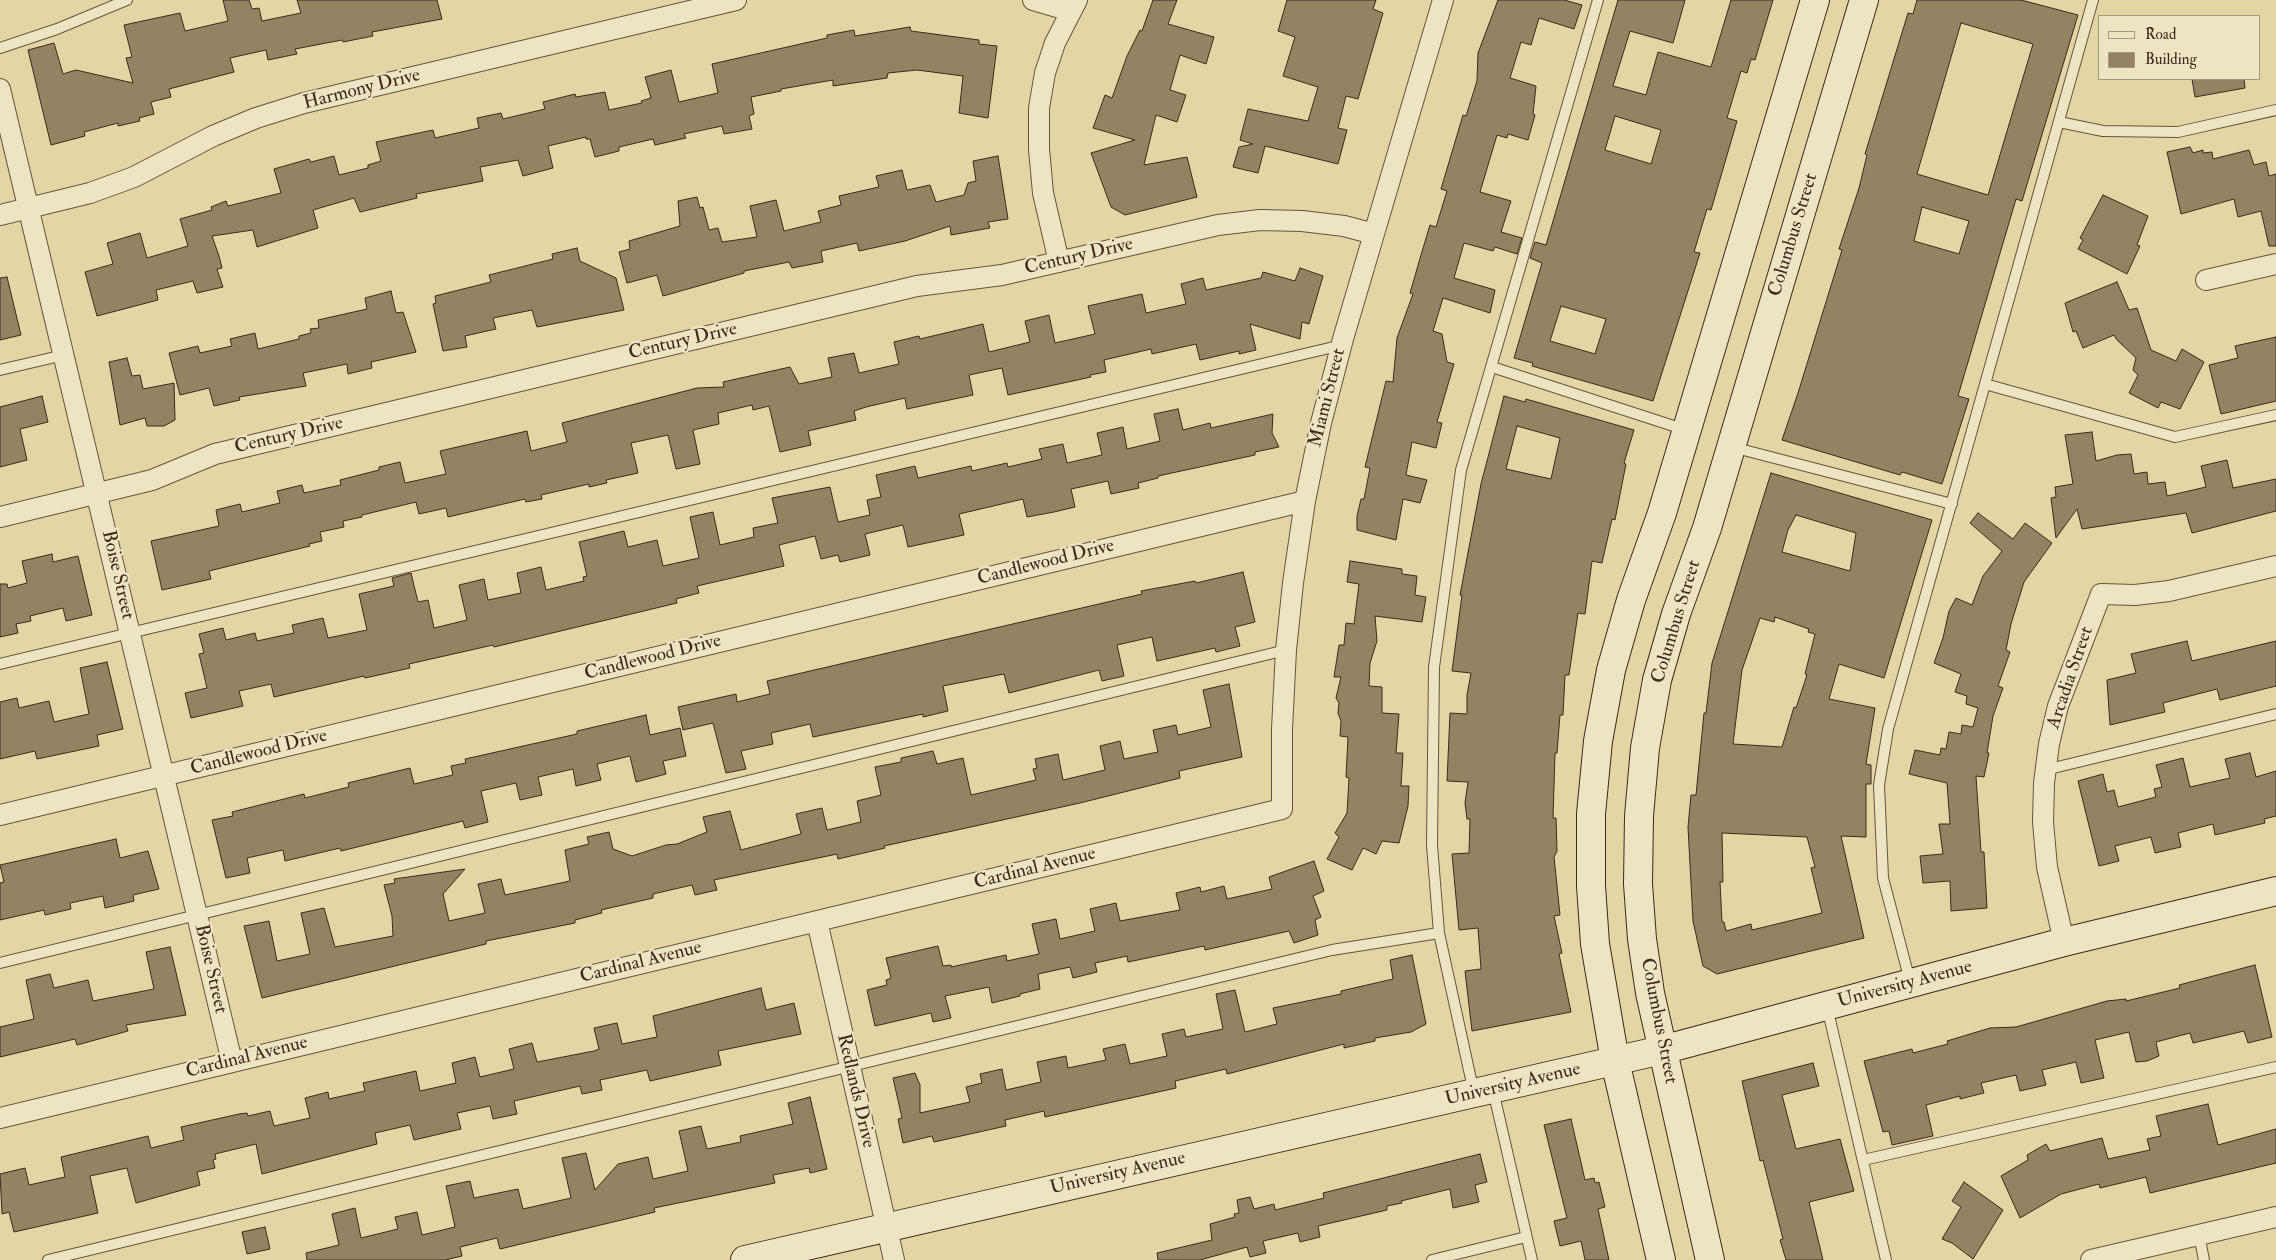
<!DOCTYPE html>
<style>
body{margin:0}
#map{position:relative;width:2276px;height:1260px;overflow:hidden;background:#e4d5a4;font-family:"IM FELL Double Pica",serif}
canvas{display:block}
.legend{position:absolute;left:2098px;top:15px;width:162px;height:65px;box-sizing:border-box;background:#ede4c4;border:1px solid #a79981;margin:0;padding:6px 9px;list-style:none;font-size:15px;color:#3f281c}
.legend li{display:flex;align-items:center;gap:10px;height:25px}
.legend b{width:25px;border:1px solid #a79981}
</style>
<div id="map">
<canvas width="2276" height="1260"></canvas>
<ul class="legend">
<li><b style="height:6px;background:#ede4c4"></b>Road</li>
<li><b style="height:14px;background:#958263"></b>Building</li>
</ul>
</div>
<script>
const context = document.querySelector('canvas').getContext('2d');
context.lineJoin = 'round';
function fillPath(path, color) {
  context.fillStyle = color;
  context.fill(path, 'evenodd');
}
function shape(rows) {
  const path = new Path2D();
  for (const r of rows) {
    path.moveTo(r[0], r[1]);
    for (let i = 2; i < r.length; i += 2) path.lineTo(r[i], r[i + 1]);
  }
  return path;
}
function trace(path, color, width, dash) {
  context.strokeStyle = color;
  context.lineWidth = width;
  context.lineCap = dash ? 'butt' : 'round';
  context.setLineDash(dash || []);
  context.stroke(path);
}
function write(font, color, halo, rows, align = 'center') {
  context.font = font + ' "IM FELL Double Pica",serif';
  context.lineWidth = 4.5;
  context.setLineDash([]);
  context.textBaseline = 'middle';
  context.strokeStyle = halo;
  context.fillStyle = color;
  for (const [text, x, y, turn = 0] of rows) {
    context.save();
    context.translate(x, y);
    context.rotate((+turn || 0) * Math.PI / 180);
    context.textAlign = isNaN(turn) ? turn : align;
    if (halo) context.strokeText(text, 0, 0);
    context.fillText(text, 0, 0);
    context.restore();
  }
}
const building = shape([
 [223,0,249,0,252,9,259,8,262,21,301,13,297,0,437,0,442,19,372,32,373,36,343,42,342,40,295,49,297,54,268,60,266,50,230,58,234,72,169,89,171,97,151,102,154,114,139,118,140,121,118,126,118,123,84,132,85,136,51,145,28,50,54,43,63,74,76,70,133,83,126,58,132,57,124,25,180,13,185,31,228,21,223,0],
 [1153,0,1177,0,1168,24,1214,37,1206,64,1180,55,1170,90,1186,95,1177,122,1156,115,1144,165,1187,157,1197,197,1125,215,1111,207,1091,153,1135,140,1093,128,1105,95,1112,98,1127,56,1140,30,1142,31,1153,0],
 [1287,0,1376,0,1373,9,1383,13,1358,99,1346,96,1338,128,1347,130,1338,164,1265,146,1258,173,1233,167,1239,147,1253,144,1240,140,1248,109,1308,121,1318,87,1283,76,1295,37,1278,31,1287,0],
 [1498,0,1564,0,1582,5,1574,29,1539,18,1531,45,1521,42,1510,78,1536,86,1533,114,1535,115,1528,140,1508,134,1507,138,1497,135,1480,192,1511,201,1501,232,1522,238,1517,254,1495,247,1493,251,1464,243,1454,278,1495,290,1490,313,1443,298,1433,331,1442,334,1447,362,1454,364,1437,422,1442,423,1436,448,1412,442,1406,475,1427,480,1420,503,1403,499,1396,540,1357,530,1357,516,1361,499,1364,499,1370,468,1365,467,1386,381,1393,382,1397,338,1413,294,1410,293,1421,255,1430,225,1436,227,1447,191,1441,189,1463,115,1466,116,1477,81,1478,53,1498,0],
 [1618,0,1685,0,1673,43,1630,31,1613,86,1646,95,1658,52,1711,67,1731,0,1773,0,1755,60,1751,59,1747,73,1741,71,1727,118,1737,121,1711,210,1707,209,1694,252,1700,253,1653,401,1532,366,1533,363,1514,358,1542,263,1530,258,1535,242,1546,245,1618,0],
 [1615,116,1661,130,1651,164,1605,150,1615,116],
 [1561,306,1606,319,1595,354,1550,341,1561,306],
 [1917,0,2021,0,2078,15,2022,201,2016,199,1958,396,1969,399,1942,484,1902,472,1900,475,1782,440,1798,393,1842,250,1839,249,1859,188,1867,155,1865,154,1908,13,1913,14,1917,0],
 [1961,23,2033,44,1988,195,1917,174,1961,23],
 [1922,207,1969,221,1959,254,1914,241,1922,207],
 [910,27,911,31,979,40,979,44,997,46,988,118,959,113,963,76,917,70,888,73,887,78,833,86,833,80,781,89,781,91,751,97,754,114,749,116,752,129,724,134,722,126,684,134,686,138,655,145,653,139,619,147,619,151,595,157,590,139,586,139,586,137,548,146,553,168,523,176,518,160,480,167,483,181,416,194,417,198,360,212,354,198,313,210,318,228,257,247,253,230,212,236,219,256,222,268,217,269,223,287,197,293,193,281,156,290,158,300,97,316,85,272,113,264,107,243,140,233,147,258,188,246,180,219,212,210,211,207,226,201,228,206,281,193,274,169,309,159,311,162,334,156,339,175,368,168,368,165,381,161,376,142,433,130,435,138,479,128,477,118,501,113,503,119,545,109,543,102,575,94,576,97,605,92,609,110,642,103,641,101,651,98,645,77,671,70,679,102,718,93,712,64,827,38,827,35,854,30,855,36,910,27],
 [2192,79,2244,79,2245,88,2195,97,2192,79],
 [2190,147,2193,153,2203,150,2203,153,2212,152,2213,159,2249,150,2254,165,2266,162,2269,176,2276,174,2276,246,2269,246,2261,211,2238,217,2234,199,2181,214,2167,152,2190,147],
 [998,156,1008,219,988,222,990,228,951,235,950,226,905,241,859,251,857,243,821,251,823,262,792,268,789,262,744,271,744,273,663,296,657,275,627,283,619,252,630,249,629,241,680,226,678,201,697,197,700,208,703,207,709,230,718,228,722,242,757,237,750,206,776,200,784,231,821,222,818,211,841,205,839,196,879,187,876,176,902,170,907,190,930,185,936,202,964,195,968,183,976,181,973,161,998,156],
 [2103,195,2148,216,2137,245,2140,246,2127,274,2078,249,2083,240,2080,238,2103,195],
 [577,248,580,261,616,278,624,310,537,327,532,310,493,318,496,329,465,336,467,347,443,351,433,304,436,303,435,296,491,282,489,275,553,259,552,254,577,248],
 [1300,268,1323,276,1309,324,1302,322,1300,339,1250,324,1256,350,1239,354,1239,351,1200,360,1196,344,1152,354,1151,349,1104,360,1106,372,1090,375,1091,377,1008,395,1002,368,969,375,973,395,907,409,905,398,866,407,854,411,856,420,808,431,811,445,780,452,769,406,753,410,752,405,718,413,719,424,693,430,700,464,676,469,668,435,631,443,638,473,606,480,607,483,589,487,589,484,541,495,542,499,526,502,525,499,448,517,446,508,419,514,416,502,362,515,362,517,343,521,344,527,320,532,322,541,309,544,310,546,209,571,211,579,162,590,151,541,219,526,216,510,240,504,242,512,280,503,277,491,302,485,304,493,341,485,340,480,379,470,379,467,400,462,405,483,446,474,440,451,527,431,531,451,567,442,562,423,697,388,724,387,723,382,790,367,799,384,832,377,828,358,854,353,859,373,899,364,894,342,919,336,920,339,983,324,989,352,1030,342,1025,321,1049,315,1055,343,1095,334,1088,306,1142,294,1146,313,1186,304,1181,284,1203,278,1206,290,1261,278,1263,272,1295,281,1300,268],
 [7,277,21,335,0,340,0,278,7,277],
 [2117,282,2129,310,2137,308,2151,350,2176,361,2182,349,2204,362,2180,409,2161,402,2158,408,2129,393,2138,375,2133,370,2136,358,2117,340,2114,335,2083,348,2076,331,2073,332,2065,303,2117,282],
 [391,291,396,313,403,312,416,352,371,362,372,368,348,374,347,364,303,373,306,386,239,397,240,400,214,406,209,388,180,395,169,353,198,346,200,353,232,346,230,339,255,333,258,349,299,339,299,336,311,333,310,329,319,328,318,320,367,309,365,298,391,291],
 [2276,337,2276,401,2221,414,2209,365,2238,358,2235,346,2276,337],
 [127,358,132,376,140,375,143,389,174,383,175,420,164,426,147,426,145,418,120,425,109,362,127,358],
 [42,396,48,422,20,429,27,460,0,467,0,407,42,396],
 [1504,396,1525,402,1526,399,1634,430,1624,463,1626,464,1615,520,1612,519,1602,563,1592,561,1585,614,1578,613,1569,675,1565,675,1563,715,1560,715,1557,753,1555,753,1553,818,1556,818,1557,851,1554,857,1560,915,1554,916,1562,953,1559,954,1571,1012,1472,1031,1465,971,1481,969,1478,928,1459,930,1452,854,1469,853,1470,819,1467,819,1465,803,1468,782,1447,781,1450,713,1467,714,1467,695,1471,673,1452,671,1462,595,1460,595,1481,484,1504,396],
 [1517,426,1560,438,1551,479,1506,469,1517,426],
 [1178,409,1183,430,1210,423,1211,428,1273,414,1272,433,1279,447,1255,452,1255,455,1158,476,1158,478,1138,483,1139,488,1111,494,1108,481,1071,489,1075,507,1054,512,1027,517,1023,499,959,514,964,535,908,547,903,525,865,534,870,555,840,562,838,555,821,559,815,536,779,545,784,566,697,586,699,593,676,599,677,603,494,647,493,645,409,664,410,668,365,678,364,676,274,697,271,684,239,691,243,706,191,718,185,693,207,688,199,654,204,653,199,634,223,628,226,640,255,633,257,641,294,633,292,625,323,618,328,638,367,630,359,594,394,586,392,578,411,573,418,602,428,600,434,628,467,620,459,585,484,579,488,600,521,593,517,573,541,567,546,590,584,581,583,577,587,576,579,542,624,531,628,547,657,540,663,566,699,558,690,517,713,512,720,545,754,537,753,528,778,523,772,498,830,487,838,522,870,515,867,500,881,497,876,475,915,466,918,478,971,466,972,471,1007,463,1008,467,1042,459,1039,449,1063,444,1067,463,1102,455,1097,433,1123,427,1127,449,1160,441,1154,414,1178,409],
 [2092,432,2096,461,2117,455,2131,454,2134,474,2147,472,2148,484,2165,482,2167,496,2206,487,2201,466,2227,460,2233,488,2276,479,2276,511,2192,533,2186,513,2082,529,2077,509,2056,538,2051,498,2056,497,2055,487,2073,484,2065,435,2092,432],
 [1771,473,1932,520,1884,678,1839,664,1829,699,1875,708,1866,764,1871,765,1871,784,1866,784,1866,837,1841,836,1864,938,1717,974,1703,966,1693,921,1688,827,1691,795,1696,795,1704,713,1706,713,1712,663,1771,473],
 [1796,515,1856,533,1850,571,1782,552,1788,530,1796,515],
 [1775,617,1809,629,1808,632,1815,634,1805,674,1807,675,1796,708,1794,707,1782,747,1733,744,1742,670,1760,618,1774,622,1775,617],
 [1722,833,1807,837,1815,867,1811,868,1822,913,1752,930,1751,924,1726,931,1724,922,1722,922,1720,882,1723,882,1722,833],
 [1978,513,2013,539,2025,523,2052,543,2024,582,2011,624,2006,650,2010,652,1998,686,2003,688,1993,716,1987,753,1989,753,1984,777,1976,776,1981,852,1984,852,1987,908,1951,911,1950,881,1923,883,1920,856,1943,854,1939,824,1950,824,1947,783,1909,774,1915,750,1940,755,1941,748,1946,749,1949,732,1961,734,1962,725,1973,727,1978,708,1966,704,1967,696,1955,692,1961,674,1934,663,1943,638,1949,611,1956,598,1972,605,1983,576,2002,551,1970,523,1978,513],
 [52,554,53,562,78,556,92,615,66,621,63,608,30,616,31,621,16,624,18,633,0,637,0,584,7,584,8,588,27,583,22,561,52,554],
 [1350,561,1402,569,1402,574,1417,576,1415,595,1426,597,1422,622,1375,616,1377,641,1370,663,1369,686,1382,687,1382,713,1399,714,1396,753,1403,753,1401,786,1409,786,1408,806,1399,843,1382,841,1376,854,1363,848,1352,870,1327,859,1339,837,1335,833,1347,813,1349,778,1346,777,1348,737,1340,736,1341,721,1338,713,1339,703,1336,698,1341,677,1334,677,1339,645,1344,645,1346,623,1354,624,1359,584,1347,582,1350,561],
 [1243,572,1255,622,1235,627,1240,646,1216,652,1215,648,1157,661,1152,637,1117,645,1124,676,1102,681,1099,670,1009,693,1004,674,943,686,948,711,923,717,923,714,813,737,810,724,771,733,773,744,741,751,746,769,726,773,713,723,683,730,678,707,736,694,737,702,770,694,767,681,1142,594,1141,591,1195,581,1196,583,1243,572],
 [2187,641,2192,661,2276,641,2276,686,2220,700,2217,689,2163,703,2165,712,2110,725,2107,680,2136,673,2131,654,2187,641],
 [107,662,123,729,97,735,99,746,37,759,35,751,0,759,0,702,17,698,19,708,49,701,54,722,89,714,80,668,107,662],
 [1229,684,1242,757,1179,771,1180,778,1080,803,884,846,885,848,838,859,837,854,714,880,717,890,695,895,692,885,653,894,653,898,601,910,602,913,575,920,575,923,486,941,486,944,262,998,244,926,269,921,277,961,310,954,301,913,324,908,335,947,393,936,392,916,384,885,395,883,394,879,465,869,443,894,449,921,485,913,478,884,501,879,505,895,570,881,565,850,589,844,587,837,609,832,613,849,632,856,666,845,677,844,707,832,703,817,730,811,741,850,801,834,796,814,822,808,827,830,861,822,857,801,881,795,875,767,901,762,901,758,933,751,937,764,963,758,971,795,1036,780,1033,769,1037,768,1035,759,1058,754,1063,780,1105,770,1100,746,1120,741,1124,759,1158,752,1153,730,1176,725,1178,735,1211,727,1203,690,1229,684],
 [646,715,650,735,680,728,686,756,663,761,666,774,636,782,630,756,597,764,601,780,576,786,573,769,538,777,542,795,520,800,516,783,481,791,488,822,465,828,463,821,341,851,340,848,285,861,283,850,247,858,250,873,226,878,212,820,233,816,232,812,304,794,305,798,349,787,348,783,410,768,414,784,453,775,451,766,466,763,465,759,577,734,577,731,646,715],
 [2250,753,2256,777,2276,771,2276,816,2264,819,2265,823,2215,835,2213,824,2178,833,2181,847,2155,853,2151,837,2115,846,2119,861,2099,866,2078,781,2103,774,2107,792,2114,790,2118,807,2156,797,2154,789,2162,787,2156,765,2183,758,2190,787,2230,778,2225,759,2250,753],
 [116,839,120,858,148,851,159,889,133,895,134,901,105,908,103,896,70,903,71,909,45,915,44,910,0,920,0,883,4,882,0,865,116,839],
 [1314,861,1324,891,1313,896,1321,917,1315,920,1318,935,1294,943,1289,931,1205,950,1204,946,1128,962,1127,956,1095,963,1097,972,1073,978,1070,967,1038,974,1040,989,1020,994,1020,996,992,1003,989,987,945,996,951,1018,933,1022,931,1013,875,1026,867,990,887,985,886,980,891,978,886,958,938,946,943,966,951,965,951,967,1006,955,1007,961,1039,954,1032,924,1056,919,1060,939,1095,931,1090,909,1116,903,1120,921,1180,910,1176,893,1200,887,1201,892,1224,886,1227,899,1272,889,1269,877,1314,861],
 [170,947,186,1015,126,1025,128,1031,77,1045,75,1039,0,1057,0,1027,34,1019,26,980,50,974,54,988,88,980,93,1001,154,989,146,952,170,947],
 [1412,955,1426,1024,1411,1032,1375,1038,1375,1041,1344,1048,1344,1044,1227,1074,1226,1069,1175,1081,1176,1088,1045,1117,1044,1111,1005,1120,1006,1126,934,1142,932,1136,903,1143,898,1119,902,1118,893,1078,915,1073,920,1085,920,1113,970,1102,966,1087,982,1083,980,1074,1002,1069,1006,1090,1041,1082,1037,1062,1066,1056,1068,1068,1106,1060,1103,1049,1125,1044,1130,1064,1167,1056,1162,1034,1184,1029,1186,1037,1223,1029,1216,994,1235,990,1245,1032,1277,1024,1273,1008,1341,994,1341,991,1393,979,1390,960,1412,955],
 [2255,965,2272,1037,2248,1043,2244,1031,2193,1043,2190,1033,2156,1042,2159,1056,2147,1061,2136,1062,2129,1032,2095,1040,2104,1078,2081,1083,2076,1062,2042,1070,2046,1085,2020,1091,2016,1075,1981,1083,1984,1093,1960,1099,1960,1096,1926,1105,1933,1136,1892,1145,1889,1131,1883,1132,1864,1061,1912,1049,1913,1053,1948,1044,1947,1041,1990,1028,2016,1027,2107,1001,2126,999,2126,1001,2180,988,2179,985,2255,965],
 [761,988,766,1010,794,1003,801,1034,718,1051,721,1065,650,1081,647,1070,600,1080,602,1090,582,1094,580,1086,514,1101,517,1114,493,1119,490,1106,457,1113,461,1129,414,1140,410,1125,375,1133,377,1144,262,1174,256,1144,215,1154,216,1159,213,1160,215,1168,197,1172,200,1185,136,1203,127,1168,90,1176,98,1213,14,1232,9,1212,2,1214,0,1174,25,1168,29,1185,65,1177,61,1157,148,1136,151,1148,184,1140,181,1127,239,1114,247,1113,248,1116,270,1111,274,1126,310,1118,305,1098,328,1092,329,1099,365,1091,363,1083,416,1071,420,1091,456,1083,452,1063,475,1057,480,1077,514,1069,509,1049,532,1043,537,1062,594,1051,599,1049,594,1028,617,1023,622,1044,657,1037,653,1016,761,988],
 [1813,1063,1819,1086,1782,1095,1796,1149,1840,1139,1854,1191,1809,1202,1823,1260,1786,1260,1780,1240,1783,1239,1763,1160,1760,1161,1742,1081,1813,1063],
 [810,1097,827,1169,810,1173,809,1168,773,1175,775,1183,654,1208,655,1212,500,1249,497,1238,460,1247,462,1256,445,1260,307,1260,306,1253,339,1245,332,1214,355,1208,361,1238,398,1229,395,1217,417,1212,422,1235,455,1227,446,1186,470,1181,474,1198,518,1189,523,1209,571,1198,562,1158,586,1153,595,1190,618,1164,648,1157,653,1179,688,1171,679,1131,701,1126,707,1149,741,1142,740,1136,793,1124,788,1103,810,1097],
 [2208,1104,2218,1145,2276,1129,2276,1163,2150,1193,2146,1177,2100,1188,2099,1184,2061,1194,2020,1218,2001,1176,2028,1160,2027,1155,2046,1144,2050,1151,2102,1138,2108,1159,2150,1150,2147,1139,2161,1136,2156,1116,2208,1104],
 [1571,1119,1585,1180,1594,1178,1595,1183,1599,1182,1605,1207,1598,1209,1609,1260,1585,1260,1581,1241,1560,1246,1554,1221,1567,1218,1544,1125,1571,1119],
 [1480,1154,1487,1182,1475,1185,1479,1202,1453,1208,1450,1189,1401,1201,1402,1203,1387,1206,1387,1210,1318,1226,1320,1237,1300,1242,1298,1233,1263,1241,1266,1253,1250,1257,1247,1247,1200,1260,1158,1260,1157,1253,1212,1240,1210,1224,1235,1217,1234,1214,1239,1213,1237,1200,1250,1197,1254,1209,1274,1204,1275,1210,1324,1198,1323,1193,1480,1154],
 [1964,1182,2003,1210,1973,1259,1952,1243,1942,1239,1961,1207,1952,1201,1964,1182],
 [265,1227,270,1249,247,1254,242,1232,265,1227]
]);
fillPath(building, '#958263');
trace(building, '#3f281c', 1);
const lane = shape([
 [0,48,57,29,127,0],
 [2059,122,2103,131,2178,132,2276,110],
 [1492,367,1686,430],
 [0,370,64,355],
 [1985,384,2175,437,2276,415],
 [1732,447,1952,504],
 [0,664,1342,345],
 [2045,770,2276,714],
 [0,963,1286,650],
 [1910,981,1883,878,1879,785,1888,729,2093,0],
 [1827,1007,1886,1260],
 [1493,1090,1532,1260],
 [1474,1093,1439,933,1432,845,1434,667,1461,470,1598,0],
 [1863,1160,2276,1067],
 [2199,1235,2204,1260],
 [48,1260,1332,950,1439,933],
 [1432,1260,1526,1237]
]);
const street = shape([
 [1033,0,1070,11],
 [0,89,232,1062],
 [0,215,90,193,134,177,213,136,256,118,304,103,736,0],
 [1059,262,1043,193,1039,149,1039,108,1045,73,1055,43,1077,0],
 [2206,280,2276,264],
 [0,517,152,480,215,454,917,286,1002,275,1218,225,1260,220,1302,221,1344,226,1374,234],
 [0,815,1305,501],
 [817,921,894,1260],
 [2064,942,2047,867,2043,822,2044,783,2049,744,2058,706,2101,594,2135,595,2169,591,2276,566],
 [0,1118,1282,809,1282,729,1286,650,1293,583,1305,501,1321,423,1343,339,1443,0],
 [2091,1260,2276,1217]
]);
const secondary = shape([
 [745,1260,1662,1050,2064,942,2276,891],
 [1661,1260,1615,1061,1595,944,1591,886,1591,814,1598,741,1611,670,1631,600,1662,513,1815,0],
 [1710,1260,1650,993,1642,939,1638,884,1639,816,1645,748,1657,680,1676,614,1707,528,1864,0]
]);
trace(lane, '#68533e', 12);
trace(street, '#68533e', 22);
trace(secondary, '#3f281c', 30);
trace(lane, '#ede4c4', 10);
trace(street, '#ede4c4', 20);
trace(secondary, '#ede4c4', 28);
write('19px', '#3f281c', '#ede4c4', [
 ["Harmony Drive",362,90,-14],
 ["Columbus Street",1794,235,-73],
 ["Century Drive",1079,257,-13],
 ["Century Drive",683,342,-13],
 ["Miami Street",1328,398,-76],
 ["Century Drive",289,436,-13],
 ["Candlewood Drive",1046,563,-14],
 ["Boise Street",117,575,77],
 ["Columbus Street",1677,622,-73],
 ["Candlewood Drive",653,658,-14],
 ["Arcadia Street",2071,678,-71],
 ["Candlewood Drive",259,753,-14],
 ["Cardinal Avenue",1035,869,-14],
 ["Cardinal Avenue",641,963,-14],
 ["Boise Street",210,969,77],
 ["University Avenue",1905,985,-15],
 ["Columbus Street",1658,1021,79],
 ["Cardinal Avenue",247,1058,-14],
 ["University Avenue",1513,1085,-13],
 ["Redlands Drive",855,1091,77],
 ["University Avenue",1118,1174,-13]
]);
</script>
